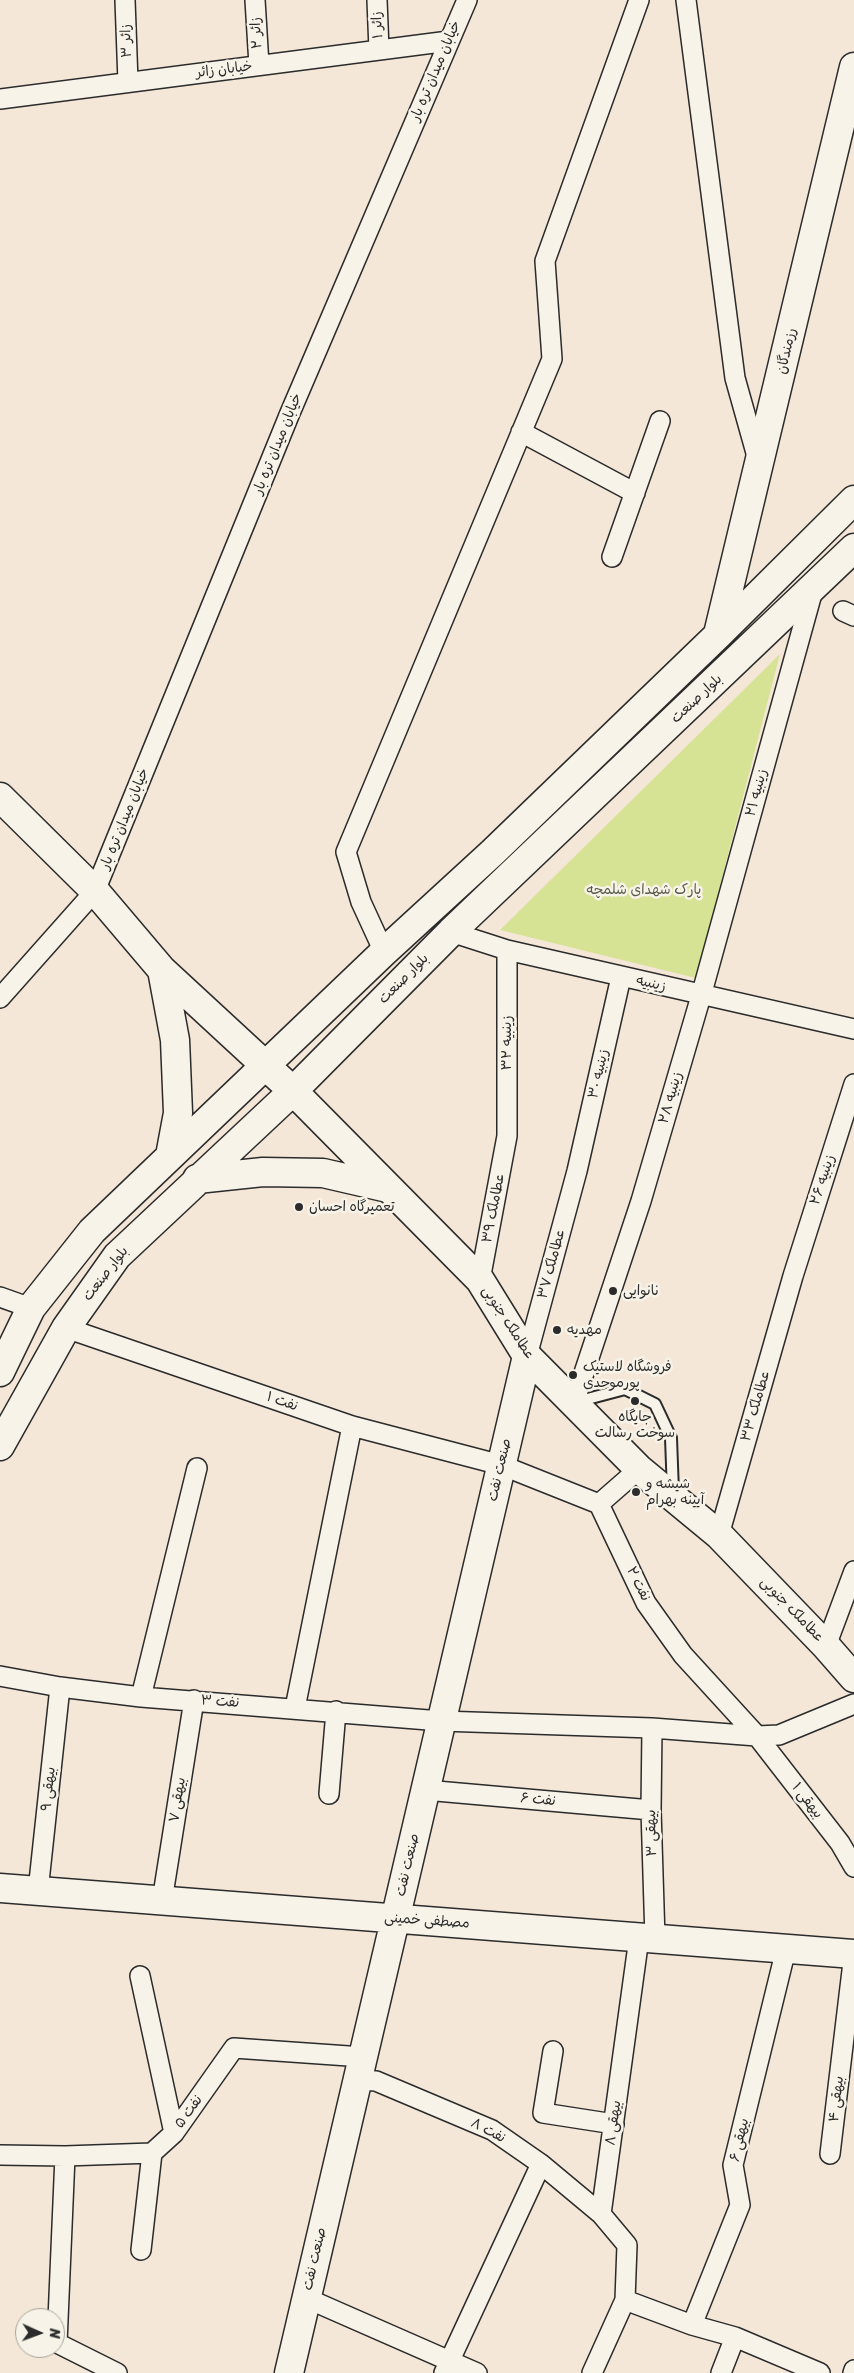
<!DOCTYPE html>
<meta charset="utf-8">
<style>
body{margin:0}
#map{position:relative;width:854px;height:2373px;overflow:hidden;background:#f4e7d8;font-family:Sriracha,sans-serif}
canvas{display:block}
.north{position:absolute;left:15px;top:2308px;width:50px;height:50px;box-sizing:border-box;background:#f7f3e8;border:1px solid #a5a39c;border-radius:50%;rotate:92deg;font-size:14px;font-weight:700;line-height:20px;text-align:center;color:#2b2b2b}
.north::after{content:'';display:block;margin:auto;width:18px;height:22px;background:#2b2b2b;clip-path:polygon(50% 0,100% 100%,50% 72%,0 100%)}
</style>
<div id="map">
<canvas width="854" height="2373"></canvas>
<div class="north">N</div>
</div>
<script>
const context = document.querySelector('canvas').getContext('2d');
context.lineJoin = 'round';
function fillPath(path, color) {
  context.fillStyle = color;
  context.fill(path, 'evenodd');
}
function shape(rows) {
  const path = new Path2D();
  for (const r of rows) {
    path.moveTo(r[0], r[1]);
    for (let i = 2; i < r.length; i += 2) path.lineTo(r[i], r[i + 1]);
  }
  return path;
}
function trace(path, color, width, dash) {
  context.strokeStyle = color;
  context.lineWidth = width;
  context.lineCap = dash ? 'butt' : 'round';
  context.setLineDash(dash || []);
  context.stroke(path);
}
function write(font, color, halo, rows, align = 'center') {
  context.font = font + ' Sriracha,"Playpen Sans Arabic",sans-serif';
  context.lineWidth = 5;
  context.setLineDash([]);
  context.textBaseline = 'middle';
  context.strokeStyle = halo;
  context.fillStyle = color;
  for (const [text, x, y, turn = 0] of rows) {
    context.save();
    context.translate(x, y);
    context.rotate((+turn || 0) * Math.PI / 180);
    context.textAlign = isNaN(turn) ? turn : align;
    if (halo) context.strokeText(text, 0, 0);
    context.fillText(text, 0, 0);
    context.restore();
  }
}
fillPath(shape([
 [780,654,696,978,500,930]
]), '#d6e294');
const lane = shape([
 [576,1402,625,1389,655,1404,671,1438,673,1492]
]);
const street = shape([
 [125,0,128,82],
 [255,0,259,65],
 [377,0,379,50],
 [686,0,735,378,758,460],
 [0,99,449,41],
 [521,432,635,493],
 [612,557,660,421],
 [843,611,854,616],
 [451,932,507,950,854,1029],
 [384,952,361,902,346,852,552,359,545,261,639,0],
 [0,998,95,891,290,413,467,0],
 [480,1280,507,1136,507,950],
 [0,1297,31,1308],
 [66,1328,352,1426,501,1465,599,1504,646,1603,683,1655,757,1736,840,1843,854,1867],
 [527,1356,577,1171,621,977],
 [574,1403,641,1201,701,996,813,590],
 [599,1504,639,1469],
 [719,1535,793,1276,854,1084],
 [826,1646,854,1571],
 [0,1676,60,1687,141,1697,441,1721,652,1728,757,1736,779,1735,854,1704],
 [141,1697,197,1468],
 [295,1708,352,1426],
 [652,1728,651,1810,655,1939],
 [425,1790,651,1810],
 [329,1794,336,1711],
 [38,1891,60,1687],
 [162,1901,194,1700],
 [140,1976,174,2133],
 [553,2051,543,2113,614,2124],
 [358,2080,376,2081,492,2130,541,2164,601,2214],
 [830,2154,854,1954],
 [0,2155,65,2156,152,2153,174,2133,234,2048,363,2057],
 [65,2156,57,2343,117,2373],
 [141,2250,152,2153],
 [306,2298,477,2373],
 [625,2300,627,2245,601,2214,639,1938],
 [692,2325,740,2205,733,2165,786,1949],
 [444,2373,541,2164],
 [592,2373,625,2300,692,2325,735,2337],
 [721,2373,735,2337,820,2373],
 [853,2373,854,2370]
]);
const secondary = shape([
 [718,634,854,67],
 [0,797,95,891,162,970,293,1091,480,1280,527,1356,639,1469,719,1535,826,1646,854,1678],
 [162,970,175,1040,178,1113,170,1156],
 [197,1179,263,1172,323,1173,388,1188],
 [0,1372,31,1308,92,1231,384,952,492,853,718,635,854,500],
 [0,1446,66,1328,117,1256,293,1091,451,932,854,548],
 [0,1888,854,1954],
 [289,2373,527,1356]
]);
trace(lane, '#2b2b2b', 14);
trace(street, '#2b2b2b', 22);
trace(secondary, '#2b2b2b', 31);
trace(lane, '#f7f3e8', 10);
trace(street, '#f7f3e8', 19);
trace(secondary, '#f7f3e8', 28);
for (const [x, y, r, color] of [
 [299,1207,5,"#2b2b2b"],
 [613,1291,5,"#2b2b2b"],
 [557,1330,5,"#2b2b2b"],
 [573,1375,5,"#2b2b2b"],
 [635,1401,5,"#2b2b2b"],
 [636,1492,5,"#2b2b2b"]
]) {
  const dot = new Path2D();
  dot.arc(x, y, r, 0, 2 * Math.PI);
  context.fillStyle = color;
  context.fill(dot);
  trace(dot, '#f7f3e8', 2);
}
write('14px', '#2b2b2b', '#f7f3e8', [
 ["زائر ۱",378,25,-93],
 ["زائر ۲",257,33,-93],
 ["زائر ۳",127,41,-92],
 ["خیابان زائر",224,70,-7],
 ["خیابان میدان تره بار",436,71,-67],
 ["رزمندگان",787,351,-77],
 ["خیابان میدان تره بار",278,444,-68],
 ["بلوار صنعت",697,699,-43],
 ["زینبیه ۲۱",757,793,-75],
 ["خیابان میدان تره بار",125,819,-68],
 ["بلوار صنعت",404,979,-45],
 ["زینبیه",651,984,13],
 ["زینبیه ۳۲",507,1043,-90],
 ["زینبیه ۳۰",599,1074,-77],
 ["زینبیه ۲۸",671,1098,-74],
 ["زینبیه ۲۶",823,1180,-72],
 ["عطاملک ۳۹",494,1208,-79],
 ["عطاملک ۳۷",552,1264,-75],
 ["بلوار صنعت",106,1274,-52],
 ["عطاملک جنوبی",508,1323,57],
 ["نفت ۱",282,1402,19],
 ["عطاملک ۳۳",756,1406,-74],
 ["صنعت نفت",500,1470,-77],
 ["نفت ۲",638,1584,64],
 ["عطاملک جنوبی",792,1610,46],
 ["نفت ۳",220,1702,4],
 ["بیهقی ۹",49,1789,-84],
 ["بیهقی ۷",178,1800,-81],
 ["نفت ۶",538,1800,5],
 ["بیهقی ۱",807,1801,52],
 ["بیهقی ۳",652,1833,-91],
 ["صنعت نفت",408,1865,-77],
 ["مصطفی خمینی",427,1921,4],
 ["بیهقی ۴",837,2099,-83],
 ["نفت ۵",189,2112,-54],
 ["بیهقی ۸",614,2123,-82],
 ["نفت ۸",488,2131,28],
 ["بیهقی ۶",740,2140,-77],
 ["صنعت نفت",315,2259,-77]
]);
write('14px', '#565945', '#f7f3e8', [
 ["پارک شهدای شلمچه",644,890]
]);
write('14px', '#2b2b2b', '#f7f3e8', [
 ["تعمیرگاه احسان",309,1207],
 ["نانوایی",623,1291],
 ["مهدیه",567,1330],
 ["فروشگاه لاستیک",583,1367],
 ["پورموحدی",583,1383],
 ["جایگاه",635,1417,"center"],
 ["سوخت رسالت",635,1433,"center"],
 ["شیشه و",646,1484],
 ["آیینه بهرام",646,1500]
], 'left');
</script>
